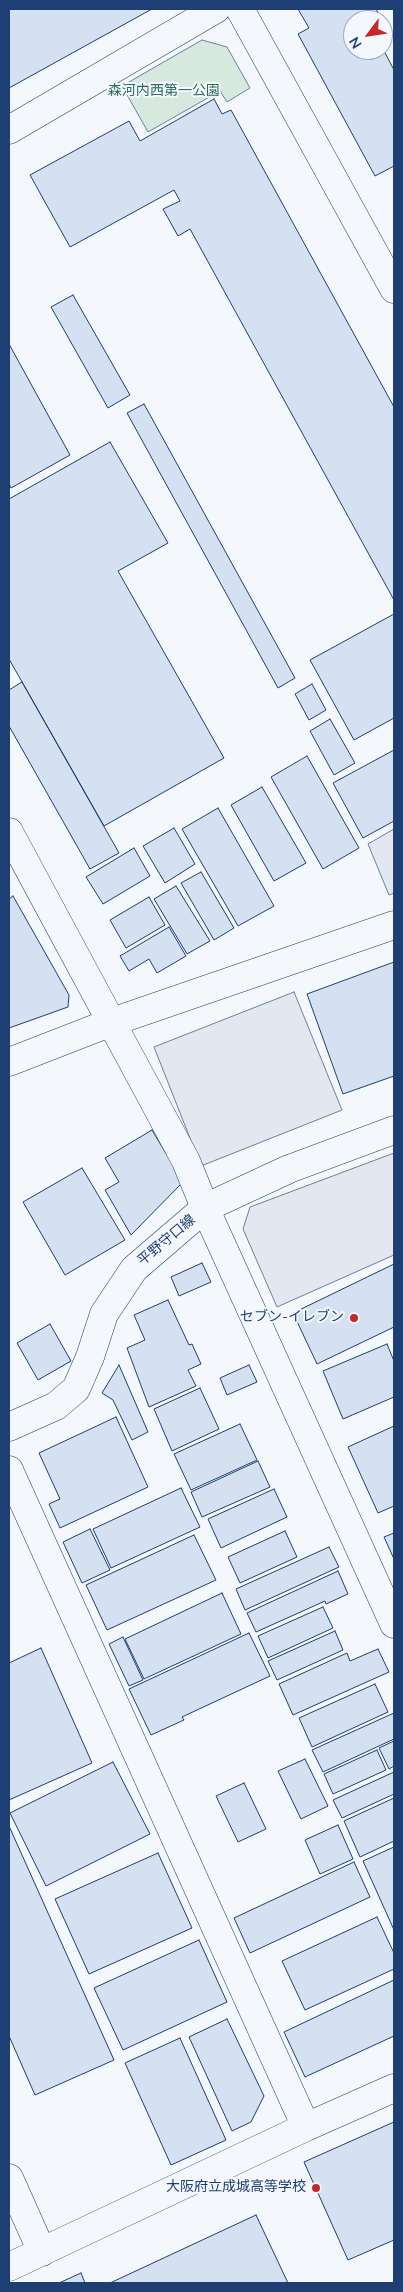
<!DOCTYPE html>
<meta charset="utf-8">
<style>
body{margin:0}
#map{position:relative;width:403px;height:2292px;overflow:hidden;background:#f4f7fb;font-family:"Nunito Sans",sans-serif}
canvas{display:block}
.frame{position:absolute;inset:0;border:10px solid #1d3f73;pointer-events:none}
.north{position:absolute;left:343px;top:10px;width:50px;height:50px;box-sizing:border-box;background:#f4f7fb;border:1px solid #9eadc5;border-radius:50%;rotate:239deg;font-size:14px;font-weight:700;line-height:20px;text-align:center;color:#1d3f73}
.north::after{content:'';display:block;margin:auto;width:18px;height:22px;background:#c62828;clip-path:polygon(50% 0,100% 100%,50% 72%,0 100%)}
</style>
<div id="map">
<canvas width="403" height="2292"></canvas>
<div class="frame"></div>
<div class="north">N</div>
</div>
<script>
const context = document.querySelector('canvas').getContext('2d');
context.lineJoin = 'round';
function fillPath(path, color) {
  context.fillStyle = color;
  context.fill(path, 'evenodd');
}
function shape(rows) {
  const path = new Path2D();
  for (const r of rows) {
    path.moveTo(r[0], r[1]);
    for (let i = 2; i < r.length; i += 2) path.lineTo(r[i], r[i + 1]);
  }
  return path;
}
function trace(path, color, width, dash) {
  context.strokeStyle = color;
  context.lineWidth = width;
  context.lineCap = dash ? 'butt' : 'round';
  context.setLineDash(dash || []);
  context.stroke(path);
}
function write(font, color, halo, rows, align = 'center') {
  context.font = font + ' "Nunito Sans","Noto Sans JP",sans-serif';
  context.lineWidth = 4;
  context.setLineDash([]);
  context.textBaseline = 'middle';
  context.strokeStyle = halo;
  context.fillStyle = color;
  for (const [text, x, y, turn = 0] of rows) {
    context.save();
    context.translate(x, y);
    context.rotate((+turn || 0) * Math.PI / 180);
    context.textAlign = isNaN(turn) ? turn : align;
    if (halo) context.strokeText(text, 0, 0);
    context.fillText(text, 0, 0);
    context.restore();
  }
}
const green = shape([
 [202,40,227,47,250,88,227,102,220,91,148,132,122,86,202,40]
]);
fillPath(green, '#d7e8df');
trace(green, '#687fa3', 1);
const parking = shape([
 [394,829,394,893,389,895,368,844,394,829],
 [294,992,342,1110,201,1166,154,1047,294,992],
 [394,1153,394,1255,277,1307,243,1229,250,1207,394,1153]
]);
fillPath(parking, '#e3e8f0');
trace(parking, '#687fa3', 1);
const building = shape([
 [9,9,152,9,9,88,9,9],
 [298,9,376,9,382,20,353,20,353,50,383,49,394,70,394,166,375,176,298,34,309,28,298,9],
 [383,22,390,36,383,42,383,22],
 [214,99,222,114,231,110,394,407,394,600,190,229,178,236,163,209,180,201,174,190,70,247,30,175,129,121,140,141,214,99],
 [73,295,130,395,108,408,51,307,73,295],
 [9,344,70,455,11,488,9,484,9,344],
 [144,404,295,678,278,688,127,413,144,404],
 [110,442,168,543,118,571,224,758,104,826,9,659,9,499,110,442],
 [394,614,394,718,354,740,310,660,394,614],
 [22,682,119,853,90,869,9,726,9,690,22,682],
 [312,684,326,710,309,720,295,694,312,684],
 [330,719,355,763,334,775,310,731,330,719],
 [394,750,394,821,363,838,333,783,394,750],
 [307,756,359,848,323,869,271,777,307,756],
 [262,787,306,863,274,881,231,805,262,787],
 [218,808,274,906,238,926,182,829,218,808],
 [174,828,195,864,165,883,143,846,174,828],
 [134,848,150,876,103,904,86,877,134,848],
 [201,872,234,928,214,940,181,883,201,872],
 [176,886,210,941,187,954,154,899,176,886],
 [13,896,69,995,68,1007,9,1028,9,899,13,896],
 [149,897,165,925,126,948,110,920,149,897],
 [169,927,186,956,157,973,149,959,129,971,120,956,169,927],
 [394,962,394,1076,343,1094,307,994,394,962],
 [152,1130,183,1182,131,1235,105,1190,119,1182,105,1158,152,1130],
 [82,1168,125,1240,65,1275,23,1202,82,1168],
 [202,1263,211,1282,179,1296,171,1277,202,1263],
 [394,1264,394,1327,317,1364,293,1313,394,1264],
 [168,1300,189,1345,192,1344,201,1364,188,1370,196,1386,149,1407,127,1348,145,1340,134,1315,168,1300],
 [50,1324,71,1361,38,1380,17,1343,50,1324],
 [387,1344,394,1361,394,1397,343,1419,323,1371,387,1344],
 [119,1365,148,1432,132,1440,113,1400,102,1393,119,1365],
 [249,1365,257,1382,227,1395,220,1378,249,1365],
 [200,1388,219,1429,172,1451,154,1409,200,1388],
 [116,1417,148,1487,60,1528,49,1504,60,1499,39,1453,116,1417],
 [240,1424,257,1460,191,1490,174,1454,240,1424],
 [394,1426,394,1506,378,1513,348,1447,394,1426],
 [258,1461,270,1487,202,1517,191,1492,258,1461],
 [181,1488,200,1527,111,1568,93,1529,181,1488],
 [274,1489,287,1517,221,1548,208,1519,274,1489],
 [90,1529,110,1570,82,1583,63,1542,90,1529],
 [285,1531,297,1557,240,1583,228,1557,285,1531],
 [394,1533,394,1559,384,1537,394,1533],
 [194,1535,216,1580,107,1630,86,1585,194,1535],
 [329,1547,339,1567,245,1610,236,1589,329,1547],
 [338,1571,348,1594,326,1604,325,1601,256,1632,247,1613,338,1571],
 [222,1593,241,1634,144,1679,125,1639,222,1593],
 [323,1607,333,1628,268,1658,258,1636,323,1607],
 [335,1631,343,1650,277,1680,268,1661,335,1631],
 [249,1633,270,1676,182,1717,184,1720,151,1735,129,1689,249,1633],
 [123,1637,143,1680,129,1686,109,1644,123,1637],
 [41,1648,92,1763,9,1800,9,1663,41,1648],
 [378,1649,389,1672,293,1715,279,1684,347,1653,350,1661,378,1649],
 [375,1684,388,1712,312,1747,299,1718,375,1684],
 [394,1713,394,1739,323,1772,312,1750,394,1713],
 [394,1741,394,1766,389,1769,379,1748,394,1741],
 [377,1750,386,1770,333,1794,324,1774,377,1750],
 [305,1759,328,1806,301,1819,278,1771,305,1759],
 [113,1762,150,1834,46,1886,10,1813,113,1762],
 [394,1772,394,1794,342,1818,333,1800,394,1772],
 [244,1783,266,1829,238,1842,216,1796,244,1783],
 [394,1798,394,1841,360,1857,344,1821,394,1798],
 [338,1825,353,1859,320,1874,305,1840,338,1825],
 [9,1826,114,2060,35,2095,9,2036,9,1826],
 [394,1847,394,1930,363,1861,394,1847],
 [158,1853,192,1928,89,1974,55,1899,158,1853],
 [354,1862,370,1897,250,1953,234,1918,354,1862],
 [377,1917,394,1953,394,1969,305,2010,282,1961,377,1917],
 [199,1940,227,2002,123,2050,94,1988,199,1940],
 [394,1980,394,2036,305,2077,284,2032,394,1980],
 [227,2019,264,2096,251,2122,232,2131,189,2037,227,2019],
 [180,2038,226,2140,171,2165,125,2063,180,2038],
 [394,2122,394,2240,348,2260,304,2162,394,2122],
 [256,2215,288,2283,110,2283,256,2215],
 [81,2273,85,2283,59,2283,81,2273]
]);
fillPath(building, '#d5e0f0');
trace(building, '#1d3f73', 1);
const minor = shape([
 [240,9,394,289],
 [9,130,216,9],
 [9,832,186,1161,205,1208,394,1624],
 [9,1062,112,1022,394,925],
 [9,1470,306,2127],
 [9,2178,42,2252],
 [9,2267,306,2127,394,2088]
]);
const major = shape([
 [9,1427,56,1406,76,1389,90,1357,104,1314,134,1269,205,1208,289,1169,394,1130]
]);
trace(minor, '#1d3f73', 29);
trace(major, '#1d3f73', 29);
trace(minor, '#f4f7fb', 28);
trace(major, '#f4f7fb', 28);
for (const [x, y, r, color] of [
 [354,1318,5,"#c62828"],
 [316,2188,5,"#c62828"]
]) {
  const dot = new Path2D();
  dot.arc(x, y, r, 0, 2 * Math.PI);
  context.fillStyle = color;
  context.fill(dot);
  trace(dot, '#f4f7fb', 2);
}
write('14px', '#2c6c60', '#f4f7fb', [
 ["森河内西第一公園",164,92]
]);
write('14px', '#1d3f73', '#f4f7fb', [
 ["平野守口線",167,1241,-40]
]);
write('14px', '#1d3f73', '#f4f7fb', [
 ["セブン-イレブン",344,1318],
 ["大阪府立成城高等学校",306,2188]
], 'right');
</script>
